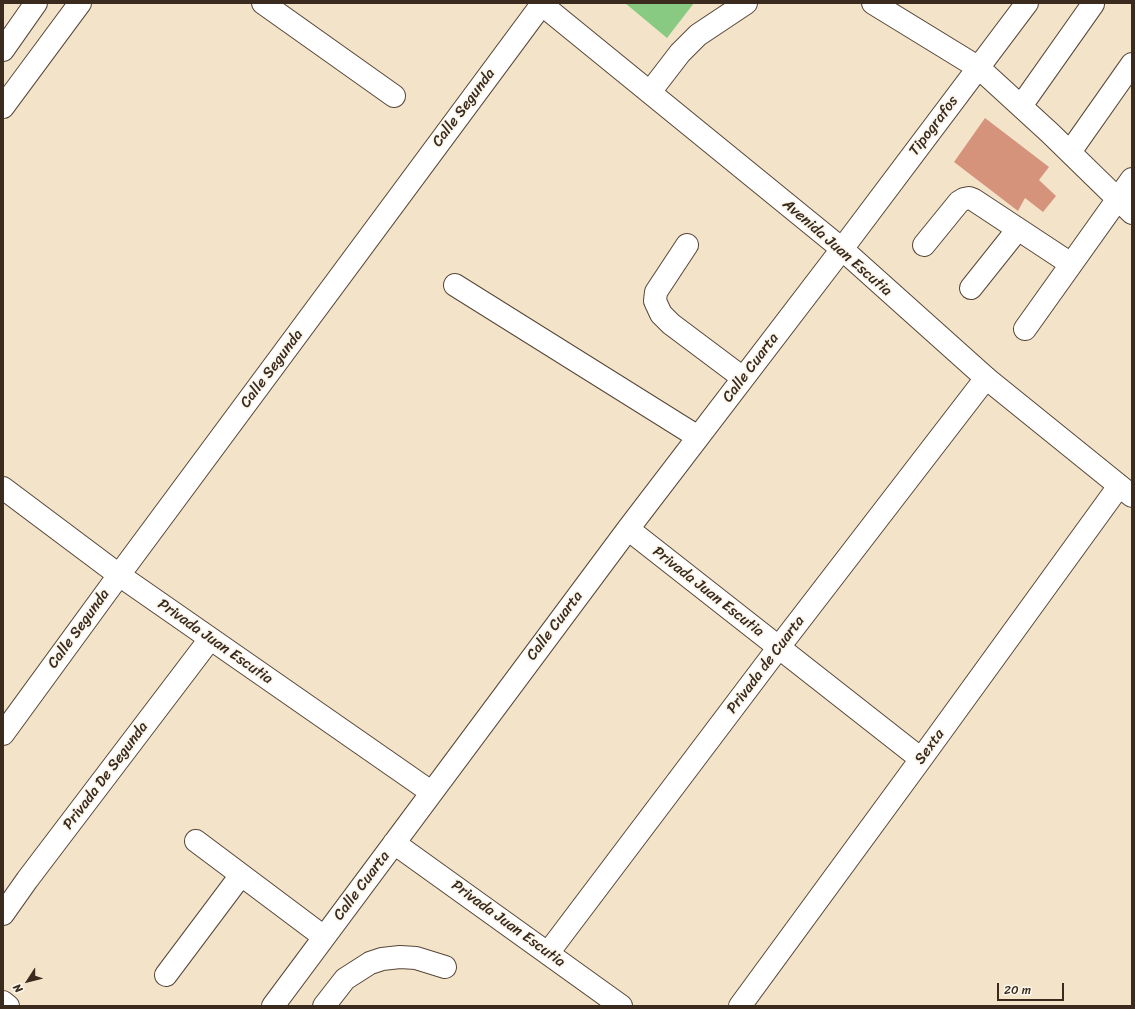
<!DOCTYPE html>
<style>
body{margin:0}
#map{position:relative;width:1135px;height:1009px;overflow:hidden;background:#f3e4c9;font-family:Sriracha,sans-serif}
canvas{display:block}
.frame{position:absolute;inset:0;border:4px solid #3b2a1e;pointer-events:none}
.north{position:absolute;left:8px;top:961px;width:40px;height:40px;-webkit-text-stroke:3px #fbf7ec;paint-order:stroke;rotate:234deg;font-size:11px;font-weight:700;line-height:16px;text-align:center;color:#3b2a1e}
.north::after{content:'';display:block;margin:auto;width:14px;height:18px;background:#3b2a1e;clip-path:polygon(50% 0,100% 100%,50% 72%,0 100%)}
.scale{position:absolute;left:997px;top:983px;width:67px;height:18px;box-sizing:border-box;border:2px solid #3b2a1e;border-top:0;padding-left:5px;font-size:12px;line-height:14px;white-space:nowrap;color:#3b2a1e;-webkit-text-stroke:3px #fbf7ec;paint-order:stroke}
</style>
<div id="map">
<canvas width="1135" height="1009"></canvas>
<div class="frame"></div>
<div class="north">N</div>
<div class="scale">20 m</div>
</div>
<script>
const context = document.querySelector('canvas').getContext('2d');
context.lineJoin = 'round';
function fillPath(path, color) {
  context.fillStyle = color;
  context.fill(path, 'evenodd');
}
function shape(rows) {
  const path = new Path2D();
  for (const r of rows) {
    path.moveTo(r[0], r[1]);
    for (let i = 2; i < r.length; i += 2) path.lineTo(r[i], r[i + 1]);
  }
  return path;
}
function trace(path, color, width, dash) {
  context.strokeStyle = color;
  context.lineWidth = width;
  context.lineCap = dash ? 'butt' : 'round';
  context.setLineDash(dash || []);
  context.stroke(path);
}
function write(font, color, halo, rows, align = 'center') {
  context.font = font + ' Sriracha,sans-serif';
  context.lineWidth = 3.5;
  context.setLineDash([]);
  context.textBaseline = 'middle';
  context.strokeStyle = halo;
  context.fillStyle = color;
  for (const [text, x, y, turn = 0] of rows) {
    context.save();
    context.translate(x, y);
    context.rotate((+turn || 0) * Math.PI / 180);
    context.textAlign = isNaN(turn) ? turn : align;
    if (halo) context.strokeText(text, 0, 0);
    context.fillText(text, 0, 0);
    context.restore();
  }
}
fillPath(shape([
 [625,3,694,3,667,38]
]), '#88ca82');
fillPath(shape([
 [985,118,1049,167,1039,180,1056,196,1043,212,1025,198,1018,211,954,162]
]), '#d6937c');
const minor = shape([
 [263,3,394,96],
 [873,3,979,68,1050,133,1132,213],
 [650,92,680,53,698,35,746,3],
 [1021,106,1093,4],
 [1070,152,1132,64],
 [687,245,656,292,655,301,661,314,671,324,743,378],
 [924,245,959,202,964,199,969,198,974,200,1071,264],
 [455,285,698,437],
 [971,288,1018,229],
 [1025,329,1132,179],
 [3,488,119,575,431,792],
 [628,529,921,759],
 [3,734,119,575,542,4],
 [196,841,324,937],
 [394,843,621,1006],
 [3,914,27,880,210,639],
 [548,953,779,647,986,378],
 [166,975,241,875],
 [3,1002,8,1006],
 [273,1006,628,529,842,249,1027,3],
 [324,1006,345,979,370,963,382,959,400,957,416,958,445,967],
 [740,1006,921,759,1119,486]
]);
const major = shape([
 [540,3,842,249,986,378,1132,496],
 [3,50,36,3],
 [3,107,80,3]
]);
trace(minor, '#574638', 24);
trace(major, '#574638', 24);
trace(minor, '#fff', 22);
trace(major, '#fff', 22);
write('15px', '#3b2a1e', '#fbf7ec', [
 ["Calle Segunda",464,108,-53],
 ["Tipografos",934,126,-53],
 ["Avenida Juan Escutia",837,248,41],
 ["Calle Cuarta",751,368,-53],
 ["Calle Segunda",272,369,-53],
 ["Privada Juan Escutia",708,592,38],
 ["Calle Cuarta",555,626,-53],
 ["Calle Segunda",79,629,-54],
 ["Privada Juan Escutia",215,642,35],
 ["Privada de Cuarta",766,665,-53],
 ["Sexta",930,747,-54],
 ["Privada De Segunda",106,776,-53],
 ["Calle Cuarta",362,886,-53],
 ["Privada Juan Escutia",508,924,36]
]);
</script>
